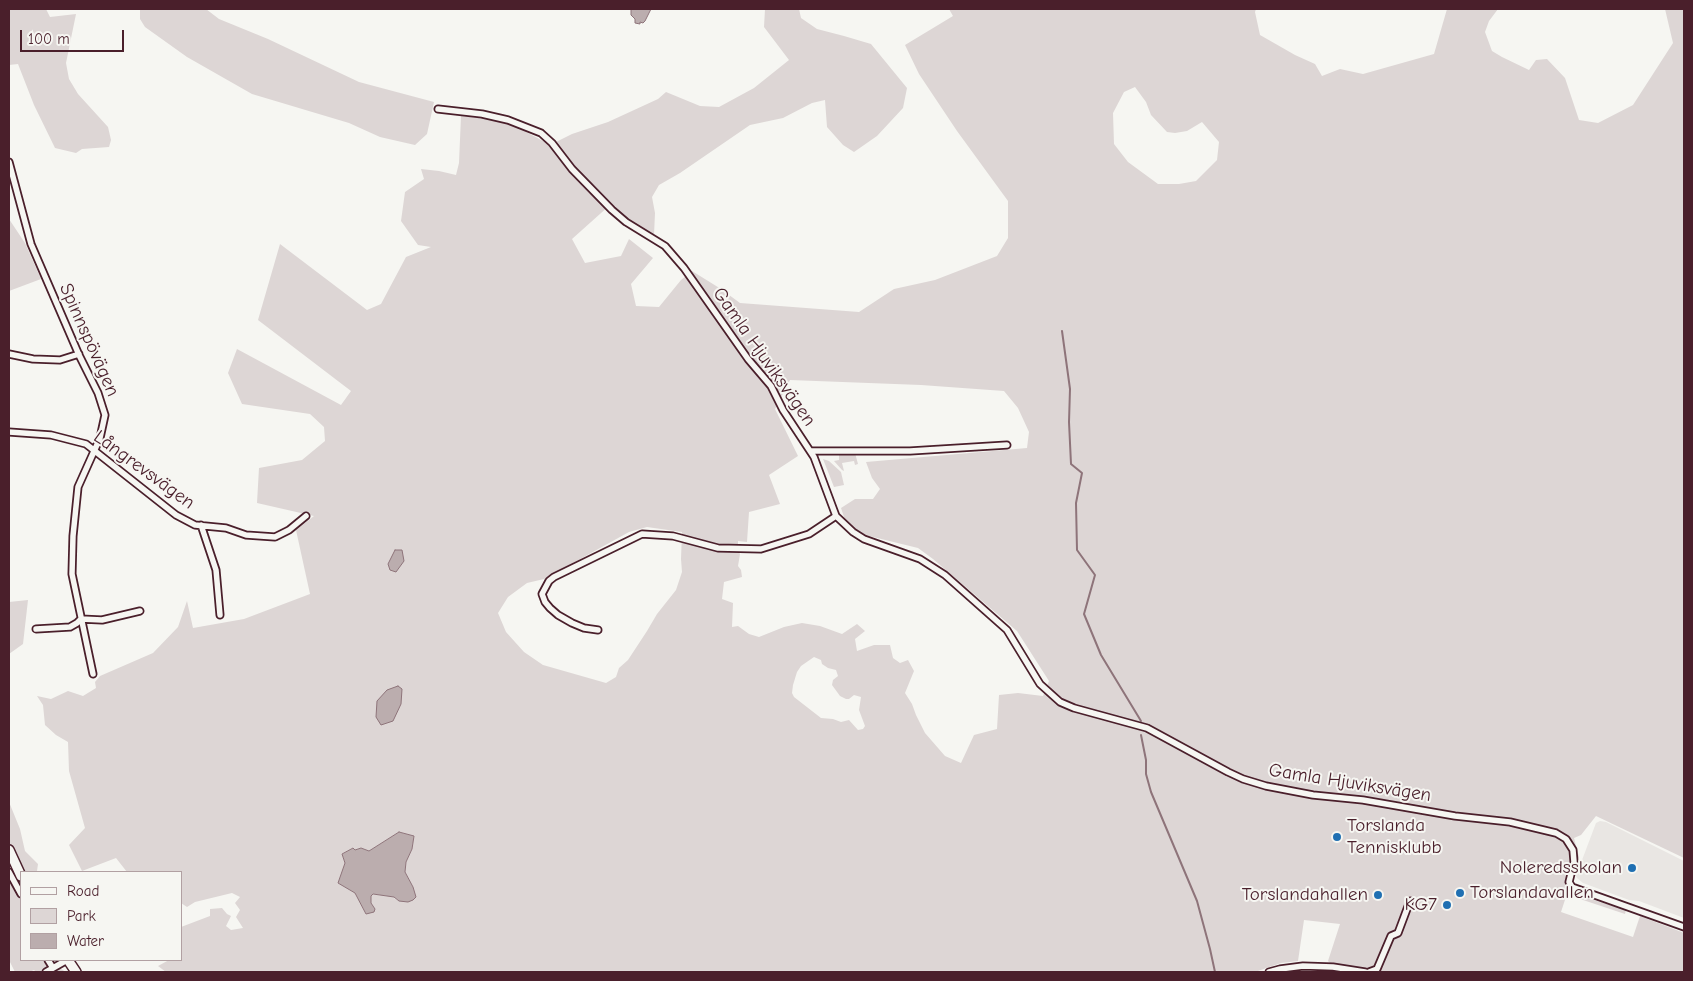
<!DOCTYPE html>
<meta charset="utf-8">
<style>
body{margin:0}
#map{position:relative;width:1693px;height:981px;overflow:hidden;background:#f6f6f2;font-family:"Comic Neue",sans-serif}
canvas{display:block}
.frame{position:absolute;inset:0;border:10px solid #4a1f2b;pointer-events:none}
.legend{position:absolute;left:20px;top:871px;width:162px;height:90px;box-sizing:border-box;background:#f6f6f2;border:1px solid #b1a0a2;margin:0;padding:6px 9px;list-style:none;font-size:15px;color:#4a1f2b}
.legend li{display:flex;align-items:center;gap:10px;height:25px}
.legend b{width:25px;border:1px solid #b1a0a2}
.scale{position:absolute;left:20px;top:30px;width:104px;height:22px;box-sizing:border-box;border:2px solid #4a1f2b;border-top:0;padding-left:6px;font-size:15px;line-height:18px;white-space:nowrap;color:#4a1f2b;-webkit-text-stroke:4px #f6f6f2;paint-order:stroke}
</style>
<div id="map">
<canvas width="1693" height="981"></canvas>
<div class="frame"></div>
<ul class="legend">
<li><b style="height:6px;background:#f6f6f2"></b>Road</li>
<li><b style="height:14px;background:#ddd6d5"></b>Park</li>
<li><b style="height:14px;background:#bbadae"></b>Water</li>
</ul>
<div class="scale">100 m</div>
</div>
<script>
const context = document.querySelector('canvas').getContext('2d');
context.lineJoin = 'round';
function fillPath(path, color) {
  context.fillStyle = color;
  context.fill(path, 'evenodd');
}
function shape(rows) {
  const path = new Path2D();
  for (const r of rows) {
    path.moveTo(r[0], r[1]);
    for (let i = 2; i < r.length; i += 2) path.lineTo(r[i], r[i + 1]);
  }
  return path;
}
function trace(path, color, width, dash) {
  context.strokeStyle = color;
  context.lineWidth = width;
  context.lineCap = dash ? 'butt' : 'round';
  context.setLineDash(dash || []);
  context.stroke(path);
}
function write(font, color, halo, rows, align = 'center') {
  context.font = font + ' "Comic Neue",sans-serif';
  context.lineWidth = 4;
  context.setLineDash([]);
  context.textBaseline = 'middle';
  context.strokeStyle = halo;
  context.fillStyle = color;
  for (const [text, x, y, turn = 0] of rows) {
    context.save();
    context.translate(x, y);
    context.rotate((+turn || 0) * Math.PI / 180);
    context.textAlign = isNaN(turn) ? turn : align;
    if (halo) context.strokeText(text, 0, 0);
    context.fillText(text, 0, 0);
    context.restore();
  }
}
fillPath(shape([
 [1600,821,1606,822,1684,861,1684,918,1639,901,1629,900,1583,883,1577,878,1576,876,1596,823]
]), '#e9e6e3');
fillPath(shape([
 [9,9,46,9,50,17,76,14,66,63,69,79,78,94,108,127,111,140,109,147,82,149,76,153,55,148,34,105,18,64,9,65],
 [140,9,206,9,219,19,268,39,359,82,434,102,427,134,415,145,380,137,349,123,252,94,187,57,145,27,140,19],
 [765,9,781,9,784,10,799,9,801,18,817,29,844,36,871,44,907,88,903,108,877,136,854,152,843,145,827,127,825,100,812,103,783,118,750,125,680,173,659,185,652,197,655,213,654,235,627,219,610,205,572,239,585,263,621,256,629,239,653,258,631,284,636,306,659,307,681,280,692,271,721,289,740,303,859,312,894,289,935,280,997,256,1008,238,1008,201,957,131,919,74,905,45,953,16,949,9,1256,9,1255,12,1260,35,1295,55,1315,64,1322,76,1340,69,1363,74,1434,54,1447,9,1498,9,1489,21,1485,32,1492,51,1502,57,1529,70,1536,60,1547,59,1565,78,1579,120,1598,123,1633,105,1673,43,1665,9,1684,9,1684,858,1596,816,1581,835,1574,838,1579,857,1561,912,1633,937,1640,916,1684,933,1684,972,1338,972,1328,961,1340,924,1304,920,1298,961,1281,963,1255,972,166,972,158,966,169,960,181,960,181,927,210,916,210,909,222,908,227,914,231,916,226,926,231,930,243,928,236,917,240,910,235,903,240,897,232,893,195,902,187,907,181,903,181,872,127,872,116,858,82,871,69,845,85,828,69,771,68,742,56,735,45,725,43,705,37,696,51,699,68,691,83,696,96,688,95,682,100,676,153,653,178,627,187,601,193,628,244,619,310,594,296,530,314,516,257,503,259,468,302,460,325,441,324,427,310,414,242,404,228,373,237,349,341,405,351,391,258,320,280,244,367,310,381,304,406,257,431,247,418,245,401,221,405,192,424,179,421,169,439,171,456,175,459,163,461,116,497,120,515,126,543,141,556,142,572,134,608,122,658,99,666,92,700,106,719,107,754,88,789,60,764,27],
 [1135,87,1146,102,1151,115,1167,132,1175,133,1187,131,1202,122,1219,142,1217,160,1196,181,1179,184,1158,184,1128,162,1114,144,1113,113,1124,92],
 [790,380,921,385,1004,391,1018,408,1029,432,1027,448,866,462,872,478,880,489,873,499,855,499,841,508,845,520,861,534,918,548,933,559,1017,631,1049,681,1043,696,1018,693,999,695,997,729,974,735,961,763,945,756,925,733,916,715,912,704,905,693,914,671,908,660,900,663,893,658,890,645,874,645,857,651,855,639,865,631,857,624,842,634,820,626,802,623,784,627,759,637,749,634,738,626,732,627,733,603,722,599,724,582,742,577,741,570,738,566,740,554,738,550,738,541,747,542,749,512,780,504,769,475,798,456,775,409],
 [647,527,682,532,681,559,682,572,676,590,657,614,647,631,628,660,619,668,616,677,606,683,543,665,524,652,506,632,498,613,508,597,527,583,544,579,629,532],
 [814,657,821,660,822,664,828,668,836,670,838,676,833,680,832,685,840,696,846,699,849,699,854,695,861,697,859,710,865,726,863,729,858,730,849,720,841,722,833,719,821,718,794,697,792,693,793,685,797,672,801,666],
 [399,832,414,836,412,849,406,862,405,872,413,887,399,901,394,898,395,897,378,894,371,895,371,903,375,909,366,914,355,893,339,883,345,863,342,854,352,848,355,850,360,848,369,851],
 [9,211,9,219,25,243,41,279,9,291],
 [839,452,855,453,858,464,855,465,854,461,842,463,844,471,842,470,834,461,839,460],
 [823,459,829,461,841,472,844,485,834,487],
 [28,600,23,644,9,654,9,602],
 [9,802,20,829,25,851,38,864,37,871,39,872,23,872,9,843],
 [9,872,21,894,21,960,47,960,47,963,63,970,65,972,36,972,34,970,29,972,15,972,9,960],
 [1581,896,1626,910,1625,914,1580,899]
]), '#ddd6d5');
const water = shape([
 [631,9,651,9,645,21,643,23,640,22,640,24,635,23,635,19,631,15,631,9],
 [395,550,402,550,404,561,396,572,390,570,388,564,395,550],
 [398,686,402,689,401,704,393,721,381,725,376,717,377,701,387,690,398,686],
 [399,832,414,836,412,849,406,862,405,872,413,887,416,897,413,900,408,902,399,901,394,897,373,894,371,896,371,903,375,909,374,912,366,914,355,893,338,883,345,863,342,854,353,848,355,850,361,848,369,851,399,832]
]);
fillPath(water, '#bbadae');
trace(water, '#8e747a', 1);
trace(shape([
 [1062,331,1070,389,1069,422,1071,464,1082,473,1076,503,1077,550,1095,575,1084,614,1101,655,1141,721],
 [1141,735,1146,760,1146,774,1151,792,1197,901,1210,949,1215,972]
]), '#8e747a', 2);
const minor = shape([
 [438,109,482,114,508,120,541,133,552,143,572,169,612,210,626,222,665,246,684,268,748,359,771,386,783,410,814,457,836,516,853,532,864,539,920,559,945,575,1007,630,1040,684,1060,702,1074,708,1147,728,1228,772,1243,779,1266,786,1313,795,1363,800,1455,816,1510,822,1556,833,1566,839,1573,850,1574,862,1569,882,1572,887,1684,927],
 [9,162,31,244,79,355,98,393,105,415,100,438,78,487,73,536,72,574,93,674],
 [9,354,33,359,60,360,79,354],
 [9,432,51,435,86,444,176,515,195,525,226,528,246,535,275,537,289,530,306,516],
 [811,451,910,451,1007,445],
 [201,525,216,570,220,615],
 [36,629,70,627,77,623,81,619,102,620,140,611],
 [598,630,584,628,572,623,558,615,550,608,545,602,542,594,549,581,554,577,642,534,673,536,718,548,761,549,809,534,836,516],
 [9,872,21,894],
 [48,960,53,968],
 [46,972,67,960],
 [1269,972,1280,969,1303,966,1333,967,1365,972],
 [1369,972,1377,969,1391,936,1398,933,1410,901]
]);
const primary = shape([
 [9,850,21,876],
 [68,960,76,972]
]);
trace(minor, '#4a1f2b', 9);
trace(primary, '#4a1f2b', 12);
trace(minor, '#f6f6f2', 5.5);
trace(primary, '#f6f6f2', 9);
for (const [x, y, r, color] of [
 [1337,837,5,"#1f6fb2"],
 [1632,868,5,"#1f6fb2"],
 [1460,893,5,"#1f6fb2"],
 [1378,895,5,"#1f6fb2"],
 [1447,905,5,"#1f6fb2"]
]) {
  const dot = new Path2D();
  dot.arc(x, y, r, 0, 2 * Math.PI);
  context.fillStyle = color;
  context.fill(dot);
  trace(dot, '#f6f6f2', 2);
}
write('19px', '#4a1f2b', '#f6f6f2', [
 ["Spinnspövägen",89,340,66],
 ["Gamla Hjuviksvägen",764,357,55],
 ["Långrevsvägen",144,470,36],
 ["Gamla Hjuviksvägen",1350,783,9]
]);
write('19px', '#4a1f2b', '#f6f6f2', [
 ["Torslanda",1347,826,"left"],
 ["Tennisklubb",1347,848,"left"],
 ["Noleredsskolan",1622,868],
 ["Torslandavallen",1470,893,"left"],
 ["Torslandahallen",1368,895],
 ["KG7",1437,905]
], 'right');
</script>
